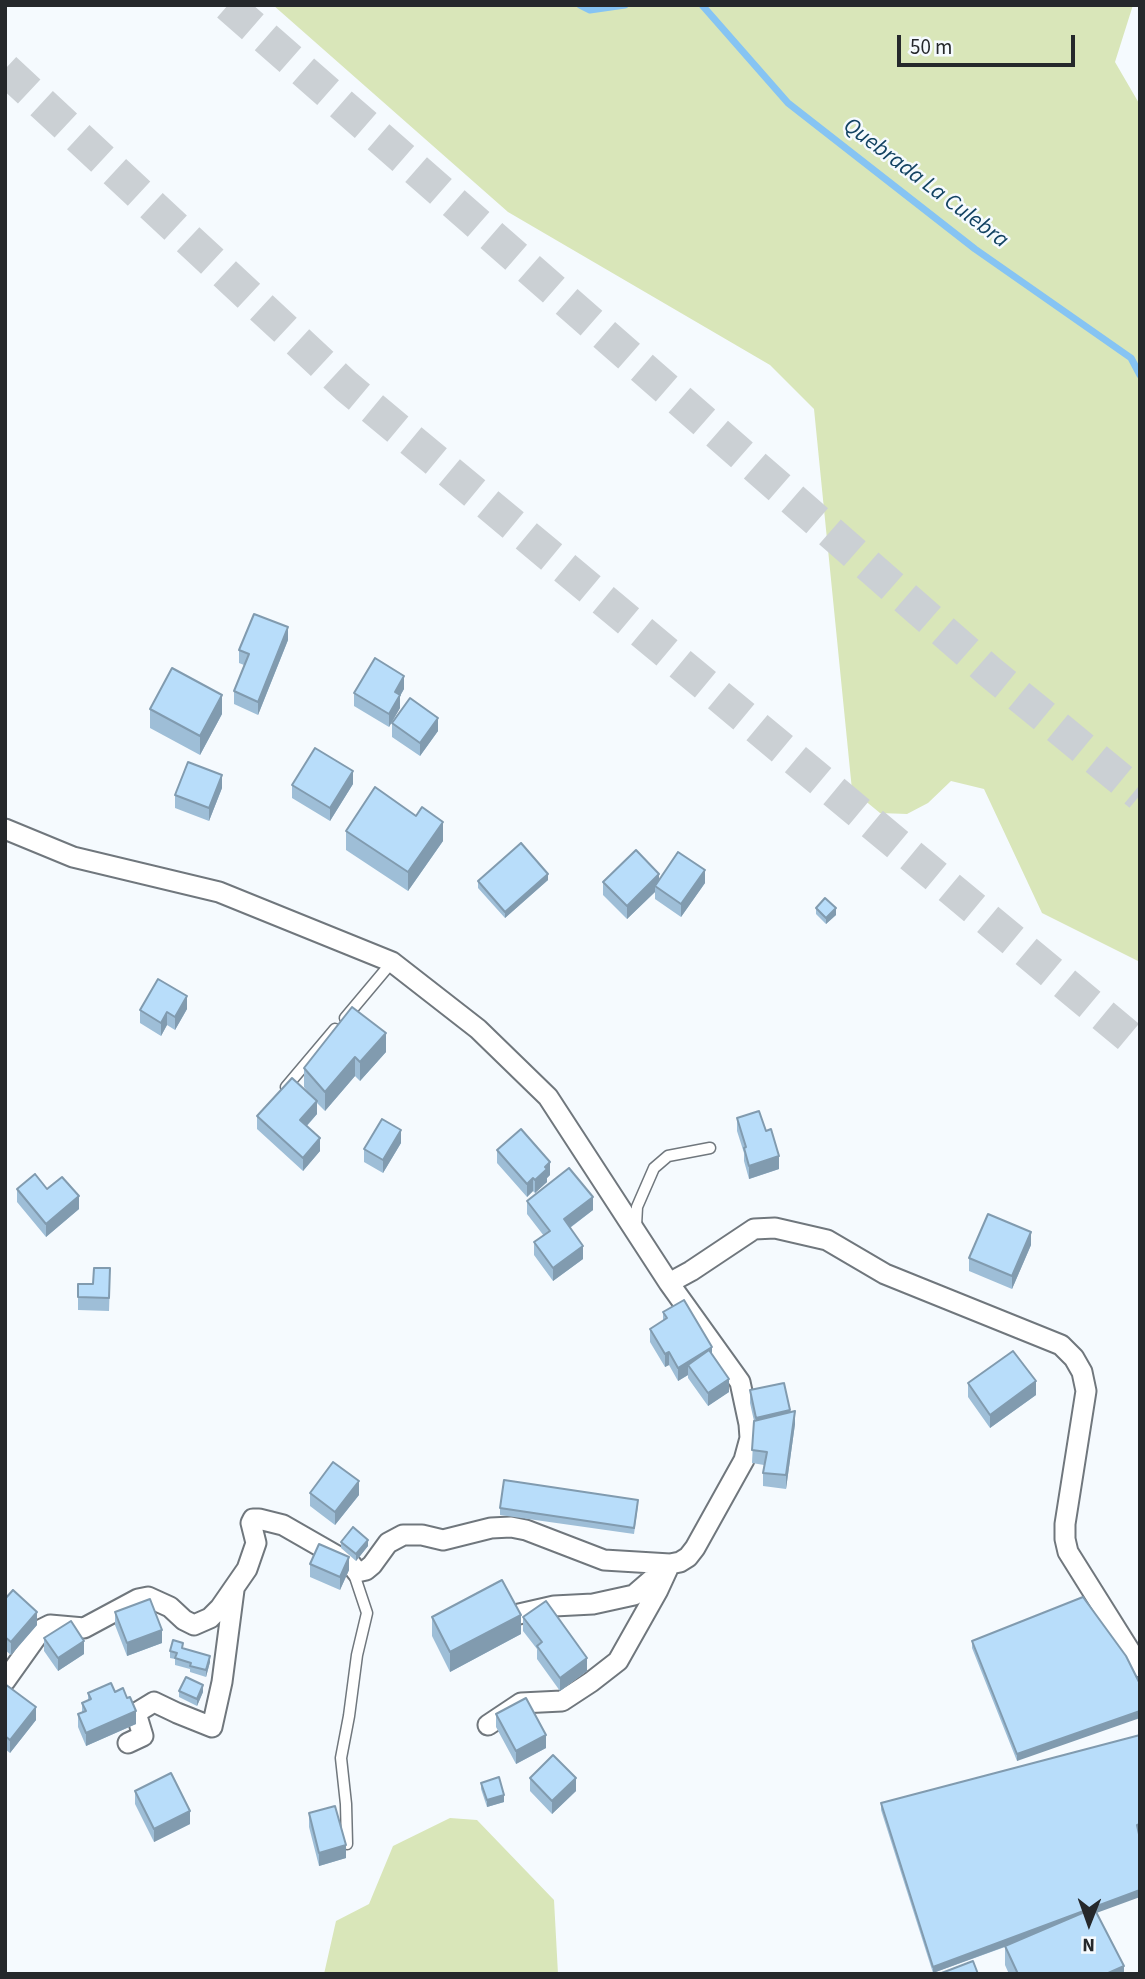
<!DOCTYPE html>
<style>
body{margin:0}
#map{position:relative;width:1145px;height:1979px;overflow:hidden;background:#f5fafe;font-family:"Source Sans 3",sans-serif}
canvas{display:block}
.frame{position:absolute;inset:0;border:7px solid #25282b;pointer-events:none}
.north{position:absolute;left:1054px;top:1888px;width:70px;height:70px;-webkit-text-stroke:5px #f5fafe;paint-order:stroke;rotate:181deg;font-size:19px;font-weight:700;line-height:28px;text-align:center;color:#25282b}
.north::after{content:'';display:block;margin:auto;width:24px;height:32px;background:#25282b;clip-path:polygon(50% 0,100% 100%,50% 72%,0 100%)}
.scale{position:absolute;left:897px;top:35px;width:178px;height:32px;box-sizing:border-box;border:4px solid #25282b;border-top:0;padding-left:9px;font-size:21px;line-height:24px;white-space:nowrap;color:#25282b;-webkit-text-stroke:5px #f5fafe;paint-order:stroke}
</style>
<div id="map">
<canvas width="1145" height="1979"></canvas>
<div class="frame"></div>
<div class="north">N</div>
<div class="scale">50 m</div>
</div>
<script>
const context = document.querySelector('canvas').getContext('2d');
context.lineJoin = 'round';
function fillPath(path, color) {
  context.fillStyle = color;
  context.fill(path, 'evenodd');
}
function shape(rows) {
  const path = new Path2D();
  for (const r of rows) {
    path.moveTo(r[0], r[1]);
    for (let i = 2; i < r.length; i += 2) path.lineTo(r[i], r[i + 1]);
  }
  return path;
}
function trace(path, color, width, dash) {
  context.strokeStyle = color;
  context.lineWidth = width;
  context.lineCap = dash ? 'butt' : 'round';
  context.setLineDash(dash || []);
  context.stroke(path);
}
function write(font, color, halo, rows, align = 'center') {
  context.font = font + ' "Source Sans 3",sans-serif';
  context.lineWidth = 5;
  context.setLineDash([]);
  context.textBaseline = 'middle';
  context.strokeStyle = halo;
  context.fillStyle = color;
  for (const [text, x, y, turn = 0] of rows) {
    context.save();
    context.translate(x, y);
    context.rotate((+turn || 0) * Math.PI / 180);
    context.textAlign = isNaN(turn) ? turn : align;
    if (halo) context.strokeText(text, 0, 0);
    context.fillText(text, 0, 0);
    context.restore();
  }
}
fillPath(shape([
 [273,5,1133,5,1115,62,1140,105,1140,962,1042,913,984,789,951,781,928,803,907,814,880,813,852,790,814,409,770,365,508,212],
 [450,1818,477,1820,554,1900,558,1974,324,1974,336,1921,369,1904,393,1846]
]), '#d9e6b9');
trace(shape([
 [580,5,590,10,625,5],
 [702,5,788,103,975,249,1131,358,1140,375]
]), '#86c4f3', 7);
trace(shape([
 [228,5,990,672,1140,795],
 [5,69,346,386,1140,1046]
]), '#cbd0d4', 33, [33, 17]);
const lane = shape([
 [345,1018,392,962],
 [286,1087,335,1029],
 [636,1226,637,1207,654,1168,668,1156,710,1148],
 [347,1844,346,1804,341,1758,349,1716,357,1655,367,1613,353,1571]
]);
const street = shape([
 [5,829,73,857,219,892,392,962,478,1029,548,1097,669,1283,691,1271,754,1229,775,1228,827,1240,885,1274,1061,1345,1074,1358,1082,1372,1086,1391,1065,1524,1065,1539,1068,1552,1140,1667],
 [519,1614,554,1606,593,1604,634,1595,664,1569],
 [5,1681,42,1629,50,1625,84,1628,138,1599,148,1597,170,1607,184,1620,194,1625,210,1618,220,1608,247,1569,256,1543,251,1523,253,1519,259,1519,283,1525,351,1564,357,1572,366,1570,372,1565,388,1543,403,1535,422,1535,443,1540,491,1528,511,1527,526,1530,604,1560,670,1564,680,1562,688,1557,695,1548,744,1460,750,1438,749,1424,740,1382,669,1283],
 [488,1725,521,1703,562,1701,591,1682,618,1661,658,1590,670,1564],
 [128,1743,143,1736,136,1713,154,1702,177,1713,212,1727,222,1682,234,1590]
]);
trace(lane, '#70777d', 13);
trace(street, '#70777d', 23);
trace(lane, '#fff', 10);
trace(street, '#fff', 19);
fillPath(shape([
 [288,640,258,715,234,704,234,691,244,665,239,663,239,650],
 [404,689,400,696,400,708,389,727,354,706,354,693],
 [150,709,222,714,200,755,150,728],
 [392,723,438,731,420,756,392,737],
 [353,784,330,821,292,798,292,785],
 [222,788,209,821,175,808,175,795],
 [346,831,443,841,408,891,346,850],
 [659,879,705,883,681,917,655,899,655,892,627,919,603,895,603,882],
 [548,880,505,918,478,888,478,881],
 [816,908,836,915,826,924,816,914],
 [352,1007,386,1052,360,1081,355,1076,325,1111,317,1103,317,1114,307,1126,320,1151,303,1171,257,1129,257,1116,307,1091,304,1087,304,1068],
 [187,1009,175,1030,167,1025,161,1036,140,1023,140,1010],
 [737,1118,779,1169,749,1179,744,1161,744,1153,737,1131],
 [401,1143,383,1173,364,1162,364,1149],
 [497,1150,550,1175,547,1178,547,1182,535,1193,533,1191,527,1197,497,1163],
 [17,1189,47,1189,79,1209,46,1237,17,1202],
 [527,1201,593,1210,570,1228,583,1259,553,1281,534,1255,534,1242,544,1236,527,1214],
 [1031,1245,1012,1289,969,1271,969,1258],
 [110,1281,109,1311,78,1310,78,1284,93,1284],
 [663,1312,712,1355,729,1392,708,1406,688,1378,688,1375,678,1381,669,1365,665,1367,650,1342,650,1329,663,1321],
 [968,1383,1036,1395,990,1428,968,1397],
 [750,1390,790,1413,795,1424,786,1489,763,1486,763,1473,764,1465,752,1463,754,1421,750,1403],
 [310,1493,359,1495,335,1525,310,1506],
 [638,1506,634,1534,500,1515,500,1508],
 [341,1542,368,1546,356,1561,341,1548],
 [310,1564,349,1570,340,1590,310,1577],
 [5,1599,37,1625,11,1655,5,1650],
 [115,1612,162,1643,127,1656,115,1625],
 [432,1617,521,1634,450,1672,432,1636],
 [523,1617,587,1671,560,1691,537,1659,537,1649,523,1631],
 [44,1638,84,1654,58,1671,44,1651],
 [972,1641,1140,1684,1017,1761,972,1648],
 [183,1648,210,1662,206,1677,190,1672,190,1669,175,1665,175,1659,170,1658,170,1651],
 [5,1684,36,1720,10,1753,5,1749],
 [179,1691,203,1692,197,1706,179,1697],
 [115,1692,136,1724,86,1746,78,1727,78,1714,82,1712,82,1703,88,1700,88,1693],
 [496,1714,546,1748,516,1764,496,1727],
 [530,1778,576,1791,552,1814,530,1791],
 [481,1783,504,1802,487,1807,481,1789],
 [135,1791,190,1824,154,1842,135,1804],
 [881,1803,1138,1831,1096,1913,1124,1974,1009,1974,1005,1965,1005,1947,933,1973,881,1810],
 [309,1813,346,1858,319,1866,309,1827]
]), '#9ebed7');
fillPath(shape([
 [288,627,288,640,258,715,258,702],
 [404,676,404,689,400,696,400,708,389,727,389,714,395,692],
 [222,695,222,714,200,755,200,736],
 [438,718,438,731,420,756,420,743],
 [353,771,353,784,330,821,330,808],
 [222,775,222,788,209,821,209,808],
 [443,822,443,841,408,891,408,872],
 [705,870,705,883,681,917,681,904],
 [548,874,548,880,505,918,505,912],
 [659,874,659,887,655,886,655,892,627,919,627,906],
 [836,908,836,915,826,924,826,918],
 [187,996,187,1009,175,1030,175,1017],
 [167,1012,167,1025,161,1036,161,1023],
 [386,1033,386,1052,360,1081,360,1062],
 [355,1057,355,1076,325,1111,325,1092],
 [317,1101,317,1114,300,1133,300,1120],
 [401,1130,401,1143,383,1173,383,1160],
 [320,1138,320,1151,303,1171,303,1158],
 [779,1156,779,1169,749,1179,749,1166],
 [550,1162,550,1175,547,1178,547,1182,535,1193,535,1180],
 [533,1178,533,1191,527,1197,527,1184],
 [79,1196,79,1209,46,1237,46,1224],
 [593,1197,593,1210,564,1232,564,1219],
 [1031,1232,1031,1245,1012,1289,1012,1276],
 [583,1246,583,1259,553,1281,553,1268],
 [712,1347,712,1360,688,1365,688,1375,678,1381,678,1368],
 [669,1352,669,1365,665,1367,665,1354],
 [729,1379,729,1392,708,1406,708,1393],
 [1036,1381,1036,1395,990,1428,990,1415],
 [790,1410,790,1423,756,1431,756,1418],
 [795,1411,795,1424,786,1489,786,1475],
 [359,1481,359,1495,335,1525,335,1512],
 [368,1540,368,1546,356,1561,356,1554],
 [349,1557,349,1570,340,1590,340,1577],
 [37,1612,37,1625,11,1655,11,1642],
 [521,1615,521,1634,450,1672,450,1652],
 [162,1630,162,1643,127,1656,127,1643],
 [84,1641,84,1654,58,1671,58,1658],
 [210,1656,210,1662,206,1677,206,1670],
 [587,1658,587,1671,560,1691,560,1678],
 [203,1685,203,1692,197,1706,197,1699],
 [36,1707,36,1720,10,1753,10,1740],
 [136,1711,136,1724,86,1746,86,1733],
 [1140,1711,1140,1718,1017,1761,1017,1754],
 [546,1735,546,1748,516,1764,516,1751],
 [576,1778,576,1791,552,1814,552,1801],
 [504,1795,504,1802,487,1807,487,1800],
 [190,1811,190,1824,154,1842,154,1829],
 [346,1845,346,1858,319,1866,319,1853],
 [1140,1890,1140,1897,933,1973,933,1967],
 [1124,1966,1124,1974,1106,1974]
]), '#819baf');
const building = shape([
 [254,614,288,627,258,702,234,691,249,654,239,650,254,614],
 [375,658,404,676,395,692,400,695,389,714,354,693,375,658],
 [172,668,222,695,200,736,150,709,172,668],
 [410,698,438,718,420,743,392,723,410,698],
 [315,748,353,771,330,808,292,785,315,748],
 [188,762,222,775,209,808,175,795,188,762],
 [375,787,416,816,422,807,443,822,408,872,346,831,375,787],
 [521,843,548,874,505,912,478,881,521,843],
 [636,850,659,874,627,906,603,882,636,850],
 [678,852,705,870,681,904,655,886,678,852],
 [825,898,836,908,826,918,816,908,825,898],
 [158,979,187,996,175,1017,167,1012,161,1023,140,1010,158,979],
 [352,1007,386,1033,360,1062,355,1057,325,1092,304,1068,352,1007],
 [292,1078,317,1101,300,1120,320,1138,303,1158,257,1116,292,1078],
 [759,1111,766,1131,771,1129,779,1156,749,1166,744,1148,746,1147,737,1118,759,1111],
 [382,1119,401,1130,383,1160,364,1149,382,1119],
 [521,1129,550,1162,545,1167,547,1169,535,1180,533,1178,527,1184,497,1150,521,1129],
 [569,1168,593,1197,564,1219,583,1246,553,1268,534,1242,550,1231,527,1201,569,1168],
 [35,1174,47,1189,62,1177,79,1196,46,1224,17,1189,35,1174],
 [988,1214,1031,1232,1012,1276,969,1258,988,1214],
 [94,1268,110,1268,109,1298,78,1297,78,1284,93,1284,94,1268],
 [684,1300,712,1347,678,1368,669,1352,665,1354,650,1329,667,1318,663,1312,684,1300],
 [709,1350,729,1379,708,1393,688,1365,709,1350],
 [1013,1351,1036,1381,990,1415,968,1383,1013,1351],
 [784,1383,790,1410,756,1418,750,1390,784,1383],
 [795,1411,786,1475,763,1473,767,1452,752,1450,754,1421,795,1411],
 [333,1462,359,1481,335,1512,310,1493,333,1462],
 [504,1480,638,1500,634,1528,500,1508,504,1480],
 [353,1527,368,1540,356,1554,341,1542,353,1527],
 [319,1544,349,1557,340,1577,310,1564,319,1544],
 [502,1580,521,1615,450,1652,432,1617,502,1580],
 [13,1590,37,1612,11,1642,5,1637,5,1599,13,1590],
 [1083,1597,1126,1656,1140,1684,1140,1711,1017,1754,972,1641,1083,1597],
 [150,1599,162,1630,127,1643,115,1612,150,1599],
 [546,1601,587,1658,560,1678,537,1646,542,1642,523,1617,546,1601],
 [71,1621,84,1641,58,1658,44,1638,71,1621],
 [173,1640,183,1643,182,1648,210,1656,206,1670,190,1666,191,1663,175,1658,177,1653,170,1651,173,1640],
 [186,1677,203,1685,197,1699,179,1691,186,1677],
 [111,1683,115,1692,123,1688,127,1698,130,1697,136,1711,86,1733,78,1714,86,1711,82,1703,91,1699,88,1693,111,1683],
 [5,1684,36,1707,10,1740,5,1736,5,1684],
 [526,1698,546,1735,516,1751,496,1714,526,1698],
 [1140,1735,1140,1824,1137,1825,1140,1839,1140,1890,933,1967,881,1803,1140,1735],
 [553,1755,576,1778,552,1801,530,1778,553,1755],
 [171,1773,190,1811,154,1829,135,1791,171,1773],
 [499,1777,504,1795,487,1800,481,1783,499,1777],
 [335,1806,346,1845,319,1853,309,1813,335,1806],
 [1094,1908,1124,1966,1106,1974,1018,1974,1005,1946,1094,1908],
 [973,1961,978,1974,939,1974,973,1961]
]);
fillPath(building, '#b8ddfa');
trace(building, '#819baf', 2);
write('italic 23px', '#134362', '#f5fafe', [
 ["Quebrada La Culebra",925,184,37]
]);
</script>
